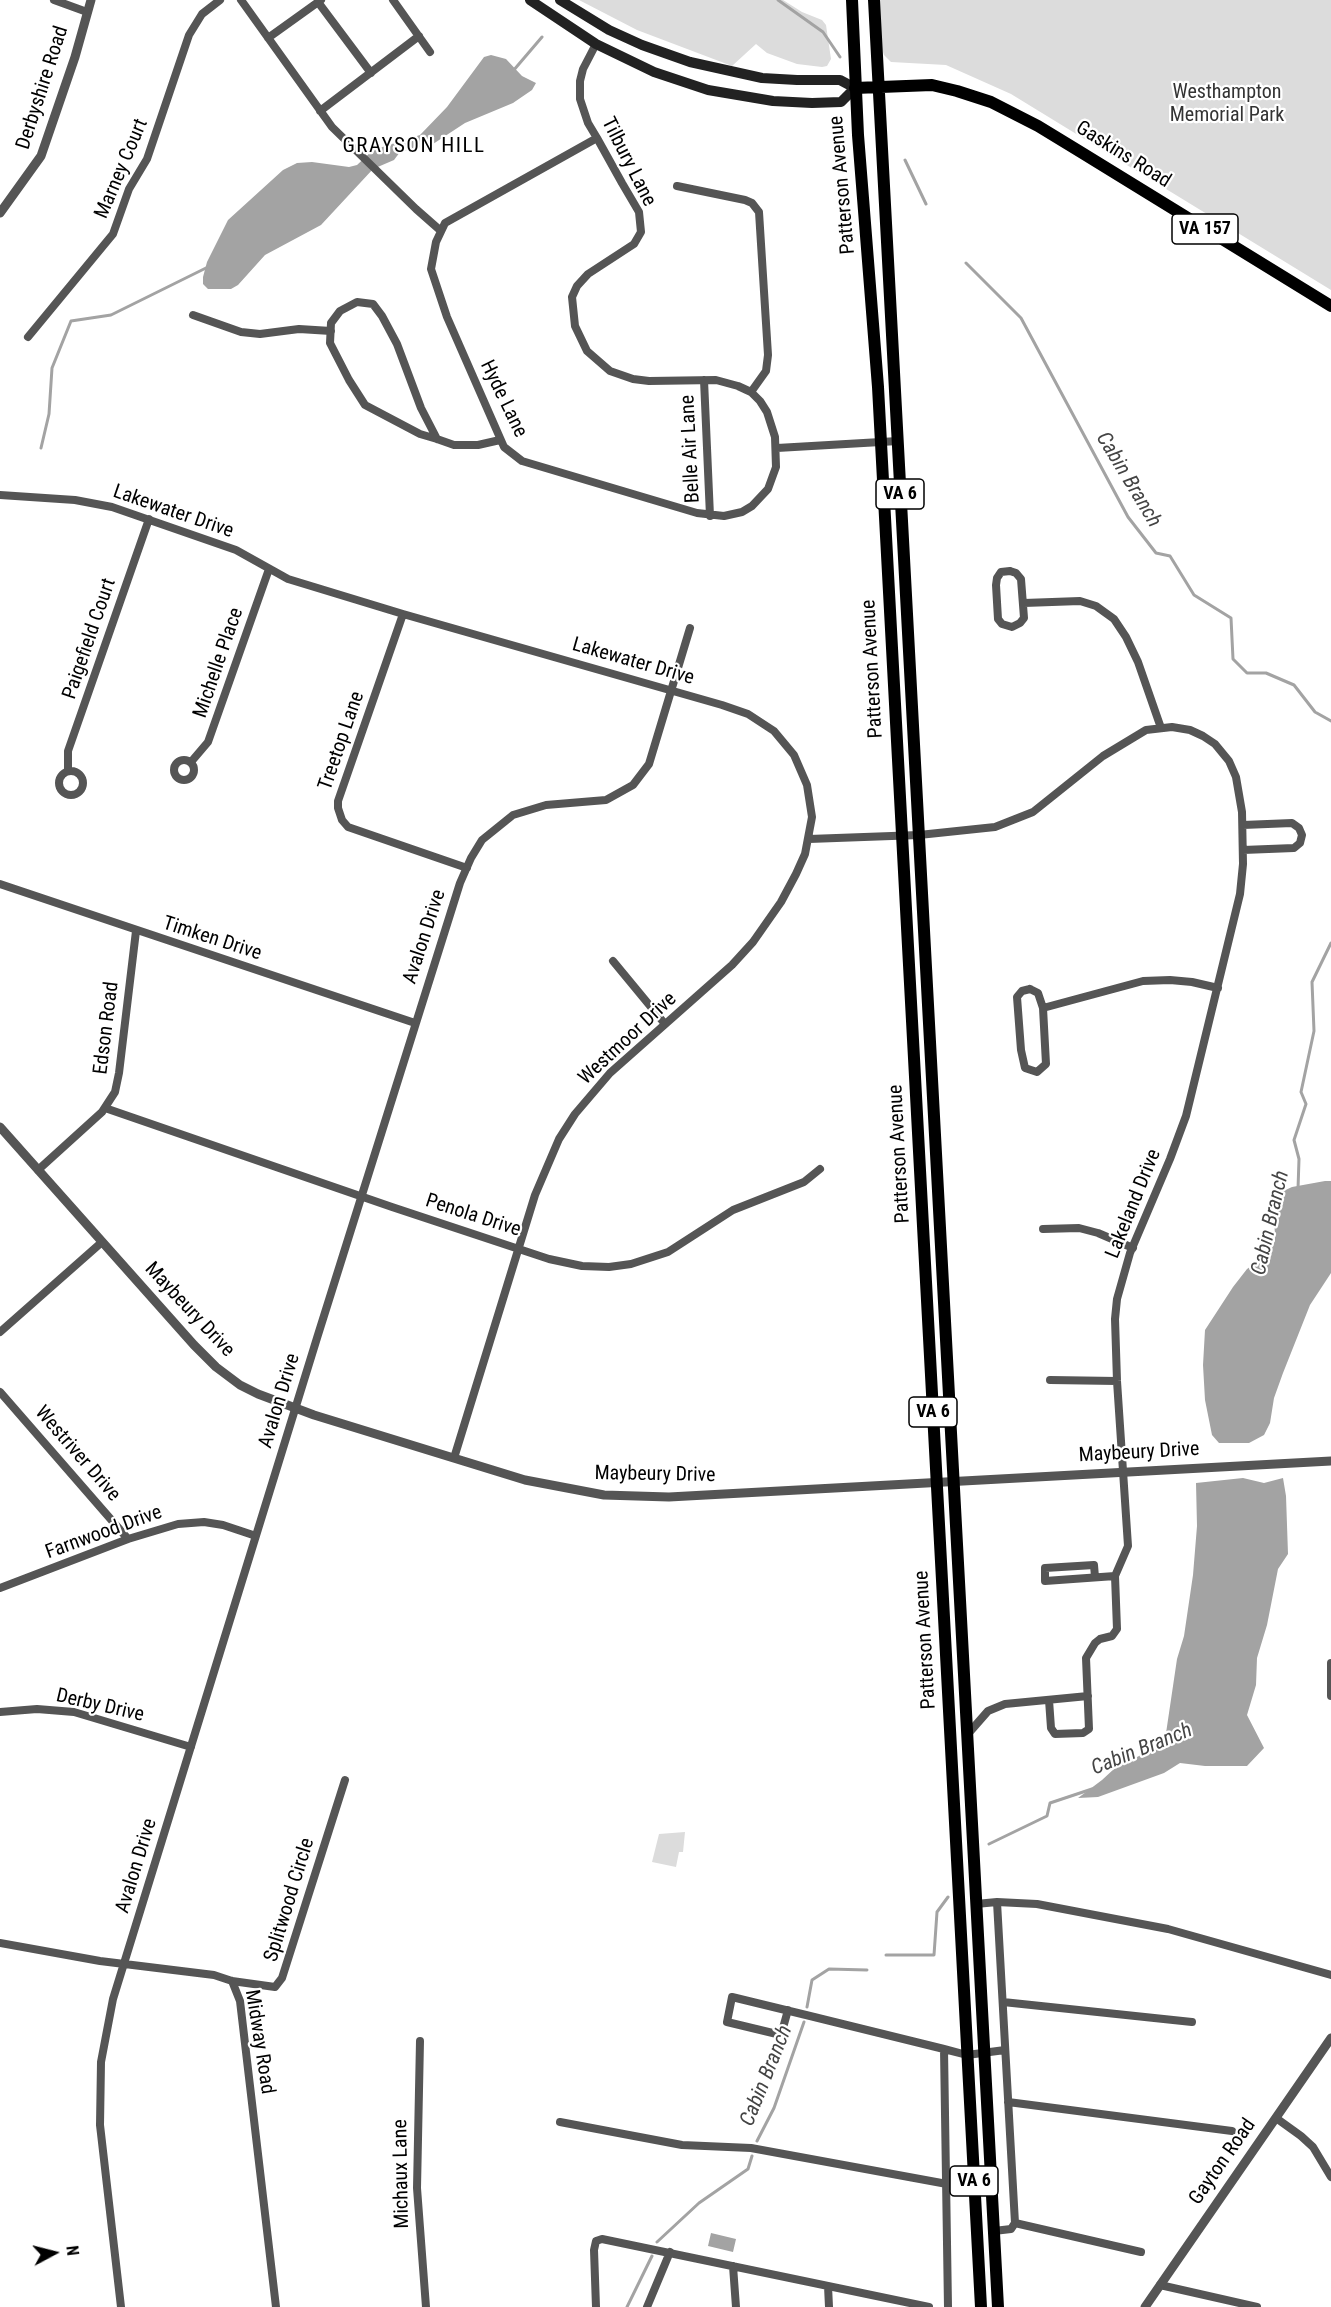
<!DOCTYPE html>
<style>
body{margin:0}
#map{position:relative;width:1331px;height:2307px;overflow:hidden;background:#fff;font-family:"Roboto Condensed",sans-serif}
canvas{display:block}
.north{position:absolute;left:24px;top:2223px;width:60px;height:60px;-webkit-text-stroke:4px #fff;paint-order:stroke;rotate:83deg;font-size:16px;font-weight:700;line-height:24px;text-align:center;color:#000}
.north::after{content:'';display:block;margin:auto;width:21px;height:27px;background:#000;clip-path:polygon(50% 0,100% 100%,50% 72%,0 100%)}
</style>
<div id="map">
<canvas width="1331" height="2307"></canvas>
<div class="north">N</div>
</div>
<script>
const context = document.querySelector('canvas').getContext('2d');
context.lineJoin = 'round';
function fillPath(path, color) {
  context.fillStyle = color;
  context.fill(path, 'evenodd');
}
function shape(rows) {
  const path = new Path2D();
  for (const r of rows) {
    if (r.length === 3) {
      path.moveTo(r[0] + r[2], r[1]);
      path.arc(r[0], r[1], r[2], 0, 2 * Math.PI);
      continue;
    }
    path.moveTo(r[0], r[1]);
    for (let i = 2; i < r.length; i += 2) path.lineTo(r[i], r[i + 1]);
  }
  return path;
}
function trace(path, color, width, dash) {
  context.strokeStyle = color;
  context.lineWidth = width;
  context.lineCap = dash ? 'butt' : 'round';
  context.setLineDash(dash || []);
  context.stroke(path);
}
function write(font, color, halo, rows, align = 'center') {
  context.font = font + ' "Roboto Condensed",sans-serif';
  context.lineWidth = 4.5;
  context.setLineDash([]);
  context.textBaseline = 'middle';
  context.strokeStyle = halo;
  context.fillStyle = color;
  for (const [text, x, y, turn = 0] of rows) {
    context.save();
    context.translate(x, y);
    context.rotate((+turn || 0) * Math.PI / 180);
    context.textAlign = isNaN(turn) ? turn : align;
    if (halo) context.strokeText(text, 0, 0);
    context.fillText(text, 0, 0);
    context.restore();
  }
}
fillPath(shape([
 [579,0,783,0,802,12,822,20,826,25,831,59,827,66,822,67,797,64,767,53,756,44,732,66,637,30],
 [879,0,1331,0,1331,290,1011,94,946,65,891,62,884,55,882,49],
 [685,1832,683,1852,679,1852,676,1867,652,1862,659,1834]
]), '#dcdcdc');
fillPath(shape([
 [491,55,506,59,522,76,536,83,532,90,513,103,465,123,433,144,400,152,394,160,373,169,321,225,265,255,238,285,231,289,208,289,203,284,203,277,207,262,228,220,283,170,297,163,312,162,349,167,357,165,373,150,420,135,447,107,484,57],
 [1325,1181,1331,1181,1331,1273,1310,1305,1283,1373,1274,1398,1270,1423,1264,1435,1249,1443,1219,1443,1212,1435,1205,1400,1203,1365,1205,1330,1233,1287,1247,1269,1268,1254,1275,1241,1274,1204,1279,1193,1292,1187],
 [1243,1478,1264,1483,1283,1478,1286,1496,1288,1554,1278,1569,1267,1625,1257,1658,1256,1685,1247,1715,1264,1748,1247,1766,1205,1766,1180,1763,1164,1773,1098,1797,1078,1798,1102,1780,1115,1768,1143,1754,1165,1740,1177,1659,1184,1636,1193,1575,1197,1526,1196,1483],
 [711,2233,736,2239,733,2252,708,2246]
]), '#a3a3a3');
trace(shape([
 [778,0,823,32,840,57],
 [513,71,542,37],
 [905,160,926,204],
 [966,263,1021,318,1128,517,1156,553,1170,556,1194,595,1231,618,1233,659,1247,673,1266,673,1294,685,1315,712,1331,721],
 [41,448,49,414,52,368,71,321,111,315,208,267],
 [1298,1189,1299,1159,1294,1140,1306,1104,1301,1092,1314,1031,1312,982,1331,943],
 [989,1844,1047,1816,1050,1803,1092,1789],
 [886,1955,934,1955,937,1912,948,1897],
 [807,2007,812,1980,829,1969,867,1970],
 [757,2141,774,2108,804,2022],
 [657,2242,699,2203,748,2169,752,2156],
 [627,2307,652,2256]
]), '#a3a3a3', 3);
trace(shape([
 [54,0,87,12],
 [241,0,332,127,416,209,441,231],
 [393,0,430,52],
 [318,2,371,73],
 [268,38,321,0],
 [596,44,583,69,580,81,580,99,588,123,597,138,622,183,639,212,641,232,634,244,588,274,577,286,572,297,575,326,587,351,610,371,633,379,649,381,716,380,738,386,751,392,760,401,767,412,775,437,776,467,768,489,752,506,742,512,724,516,697,513,522,461,504,447,447,317,431,269,436,242,445,223,597,138],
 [320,111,419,36],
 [677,186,745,200,752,203,759,212,768,355,766,371,751,392],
 [193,315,241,332,260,334,299,329,331,331],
 [28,337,113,234,129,189,147,159,189,35,202,14,220,0],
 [704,380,710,516],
 [437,439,421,408,397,344,382,316,373,304,357,302,340,311,331,323,330,343,349,380,365,405,420,434,437,439,454,445,478,445,500,440],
 [777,448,898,441],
 [0,495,75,500,112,507,236,550,288,579,403,614,722,705,748,714,774,731,794,755,807,785,812,817,805,854,796,874,781,902,753,942,732,965,610,1073,575,1114,559,1139,535,1195,454,1458],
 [1010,571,1016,573,1021,579,1024,618,1020,623,1012,627,1002,624,998,619,996,585,997,578,1001,572,1010,571],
 [1024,603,1080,601,1096,606,1114,619,1126,637,1138,662,1161,728],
 [403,614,338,801,338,808,342,820,348,827,467,868],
 [184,770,10],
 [191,762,208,742,269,569],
 [68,770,68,751,149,519],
 [71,783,12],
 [1243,825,1292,823,1299,828,1302,835,1300,843,1294,848,1243,850],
 [809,839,919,835,995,827,1033,812,1103,756,1146,730,1172,727,1190,730,1203,736,1215,744,1229,761,1236,777,1242,812,1243,864,1240,894,1186,1116,1170,1159,1130,1253,1117,1299,1115,1319,1117,1381,1128,1546,1115,1576,1117,1629,1112,1636,1100,1639,1095,1643,1086,1658,1089,1729,1083,1733,1055,1734,1051,1728,1049,1700],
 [0,884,415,1023],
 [613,961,665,1024],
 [1030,989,1038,993,1043,1008,1046,1064,1037,1072,1025,1068,1021,1050,1017,997,1022,991,1030,989],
 [1043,1008,1143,981,1170,980,1192,982,1218,988],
 [105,1108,392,1207,549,1259,582,1266,609,1267,631,1264,668,1252,733,1210,804,1182,820,1169],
 [38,1170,102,1112,115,1092,119,1073,136,931],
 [1043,1229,1079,1228,1098,1233,1133,1248],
 [0,1332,102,1242],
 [1050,1380,1117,1381],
 [0,1392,128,1539],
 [1095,1577,1094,1565,1045,1568,1045,1581,1115,1576],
 [0,1588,128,1539,178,1524,204,1522,223,1525,256,1536],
 [1331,1663,1331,1696],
 [0,1712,37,1709,74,1712,191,1747],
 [967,1735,988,1711,1005,1704,1088,1696],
 [976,1904,997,1902,1037,1904,1168,1929,1331,1975],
 [0,1943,100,1961,214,1975,232,1981,275,1987,282,1978,345,1780],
 [232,1981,240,2001,276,2307],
 [1003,2002,1192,2022],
 [788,2010,781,2035,727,2022,732,1997,806,2015,944,2049,967,2055,1005,2050],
 [420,2041,417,2188,426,2307],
 [944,2049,948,2307],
 [1008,2102,1232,2131],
 [1276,2118,1301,2136,1313,2147,1331,2177],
 [560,2122,682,2145,751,2148,947,2184,974,2191],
 [1015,2223,1141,2252],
 [994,2231,1011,2229,1015,2223,997,1902],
 [733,2266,736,2307],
 [1160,2285,1257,2307],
 [828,2286,829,2307],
 [121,2307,100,2125,101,2062,113,1999,317,1338,460,883,471,858,482,840,513,815,546,805,606,800,633,785,649,764,690,628],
 [596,2307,594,2250,596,2241,602,2239,929,2307],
 [647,2307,670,2252]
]), '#555', 8);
trace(shape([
 [0,213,41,156,75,57,91,0],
 [0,1127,194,1345,216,1367,240,1385,258,1394,314,1415,525,1480,604,1495,669,1497,1331,1461],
 [1145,2307,1331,2038]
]), '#555', 9);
trace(shape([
 [530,0,596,44,654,72,708,90,773,101,812,103,841,102,855,88,840,80,797,80,762,78,690,62,642,45,609,30,560,0]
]), '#222', 10);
trace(shape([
 [852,0,858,135,878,387,981,2307],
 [874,0,998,2307],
 [855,88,932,85,957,91,991,102,1038,126,1079,151,1331,306]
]), '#000', 12);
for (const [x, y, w] of [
 [1205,229,66],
 [900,494,48],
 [933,1412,48],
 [974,2181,48]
]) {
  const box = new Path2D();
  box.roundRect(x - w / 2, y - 15, w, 30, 4.5);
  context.fillStyle = '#fff';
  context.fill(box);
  trace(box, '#000', 1.5);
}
write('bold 18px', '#000', null, [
 ["VA 157",1205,229],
 ["VA 6",900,494],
 ["VA 6",933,1412],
 ["VA 6",974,2181]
]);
write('20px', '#000', '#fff', [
 ["Derbyshire Road",43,88,-72],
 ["Gaskins Road",1123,155,32],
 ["Tilbury Lane",628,162,63],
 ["Marney Court",122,169,-67],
 ["Patterson Avenue",843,185,-95],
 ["Hyde Lane",503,399,64],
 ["Belle Air Lane",691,449,-93],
 ["Lakewater Drive",173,512,19],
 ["Paigefield Court",90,639,-71],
 ["Lakewater Drive",633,662,16],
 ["Michelle Place",219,663,-71],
 ["Patterson Avenue",873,669,-93],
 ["Treetop Lane",342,741,-71],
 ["Avalon Drive",425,937,-72],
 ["Timken Drive",212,939,18],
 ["Edson Road",107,1028,-83],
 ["Westmoor Drive",628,1039,-43],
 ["Patterson Avenue",900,1154,-93],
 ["Lakeland Drive",1134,1204,-68],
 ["Penola Drive",473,1216,18],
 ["Maybeury Drive",189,1310,47],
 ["Avalon Drive",280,1401,-73],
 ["Maybeury Drive",1139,1453,-3],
 ["Westriver Drive",77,1454,49],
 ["Maybeury Drive",655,1475,1],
 ["Farnwood Drive",104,1533,-20],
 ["Patterson Avenue",926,1640,-93],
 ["Derby Drive",100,1706,13],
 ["Avalon Drive",137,1866,-73],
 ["Splitwood Circle",290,1900,-73],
 ["Midway Road",259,2042,81],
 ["Gayton Road",1223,2162,-55],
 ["Michaux Lane",402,2174,-91]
]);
write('20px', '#333', '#fff', [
 ["Westhampton",1227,93],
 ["Memorial Park",1227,116]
]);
context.letterSpacing = '1.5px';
write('21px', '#000', '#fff', [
 ["GRAYSON HILL",414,147]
]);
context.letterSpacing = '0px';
write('italic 21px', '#444', '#fff', [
 ["Cabin Branch",1128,480,59],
 ["Cabin Branch",1271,1223,-77],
 ["Cabin Branch",1142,1750,-22],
 ["Cabin Branch",767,2076,-68]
]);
</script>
